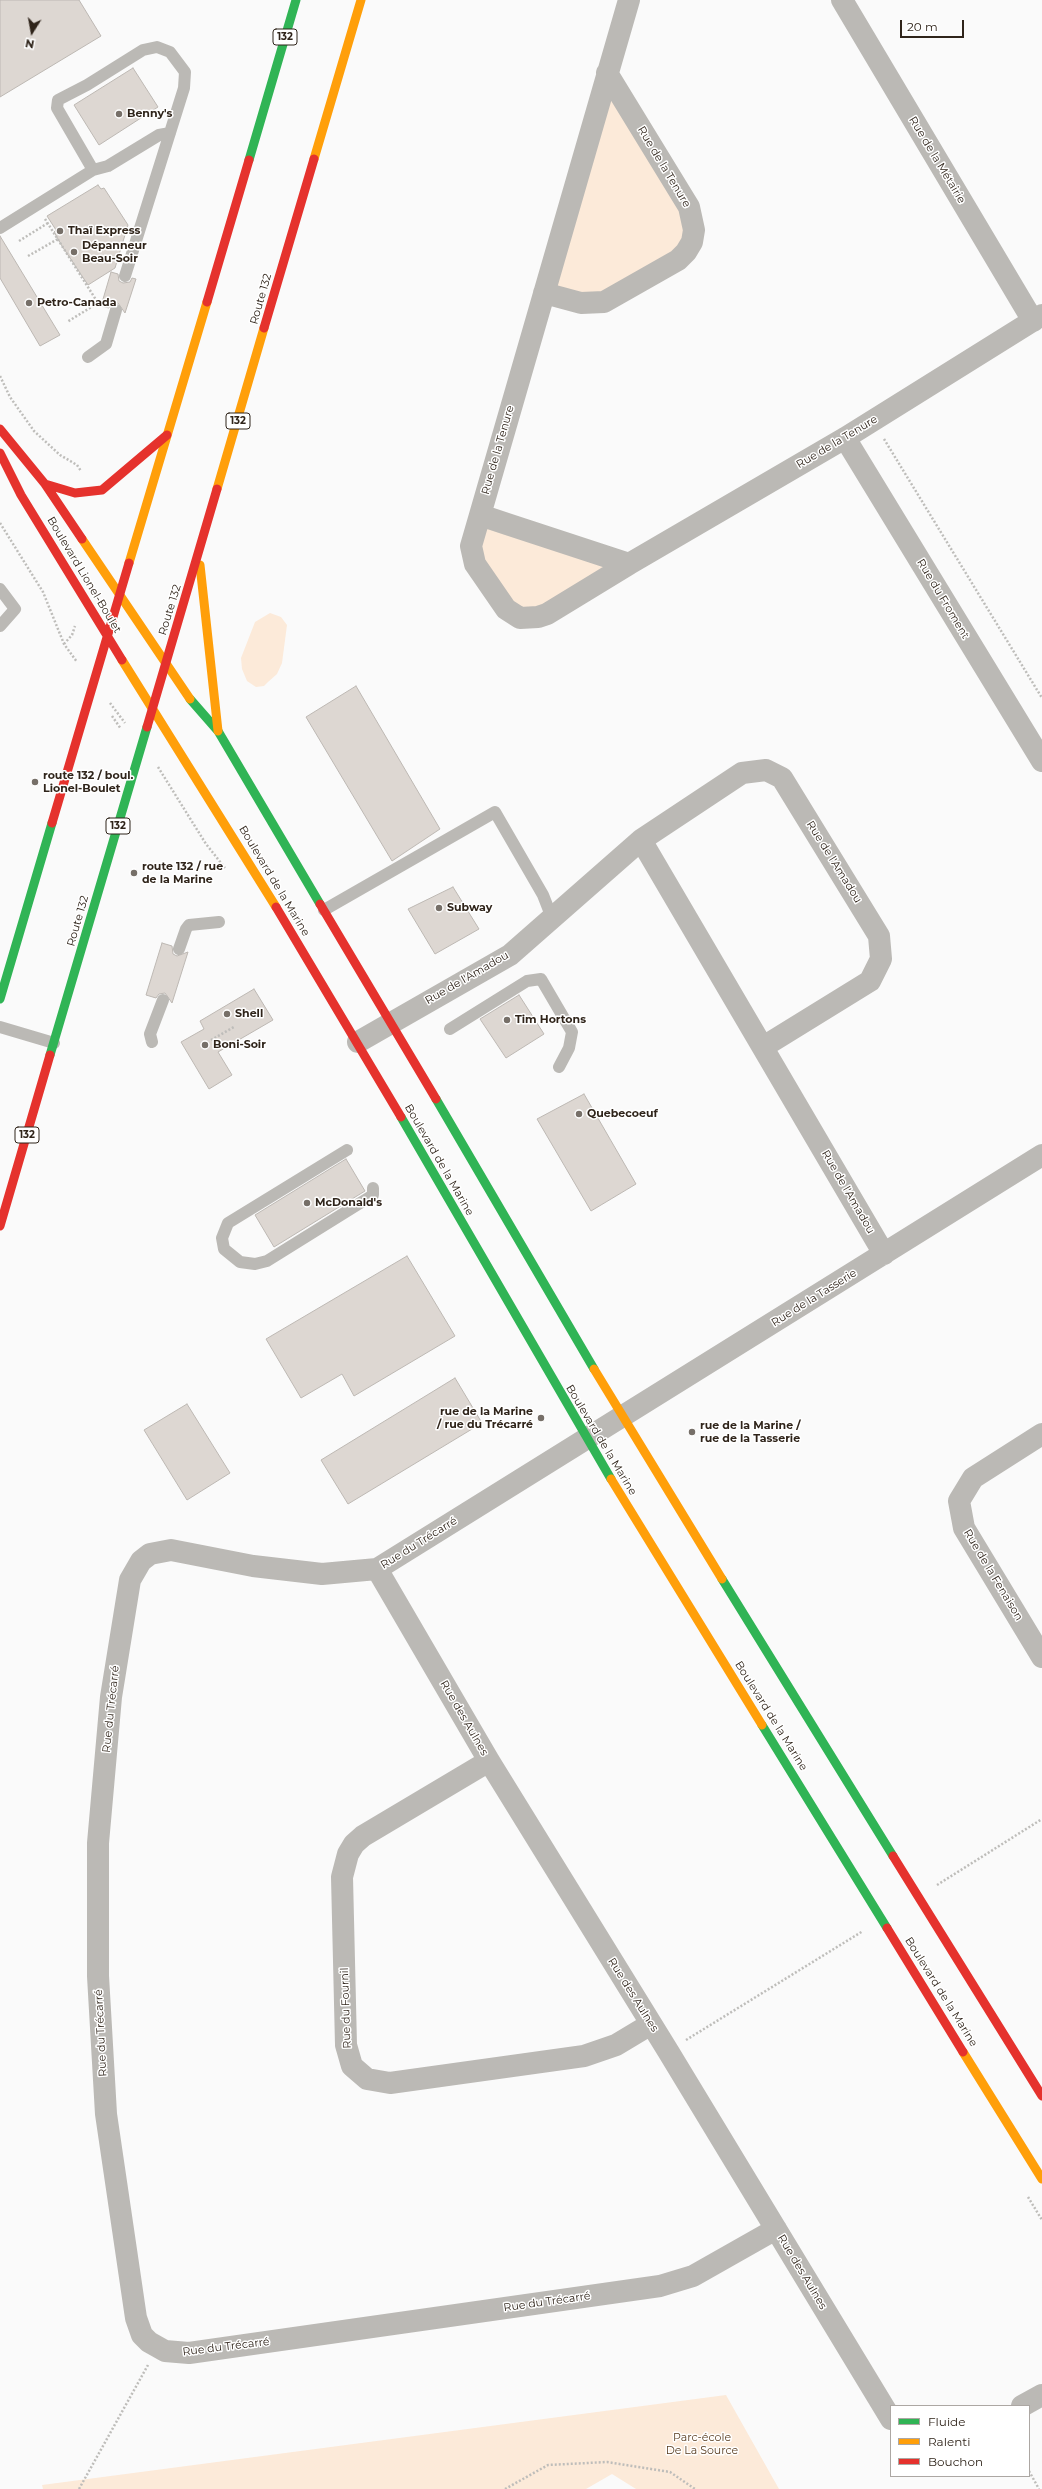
<!DOCTYPE html>
<meta charset="utf-8">
<style>
body{margin:0}
#map{position:relative;width:1042px;height:2489px;overflow:hidden;background:#fafafa;font-family:Montserrat,sans-serif}
canvas{display:block}
.legend{position:absolute;left:890px;top:2405px;width:140px;height:72px;box-sizing:border-box;background:#fff;border:1px solid #aca7a3;margin:0;padding:5px 7px;list-style:none;font-size:12px;color:#2f241a}
.legend li{display:flex;align-items:center;gap:8px;height:20px}
.legend b{width:20px;border:1px solid #aca7a3}
.north{position:absolute;left:12px;top:12px;width:40px;height:40px;-webkit-text-stroke:3px #fff;paint-order:stroke;rotate:191deg;font-size:11px;font-weight:700;line-height:16px;text-align:center;color:#2f241a}
.north::after{content:'';display:block;margin:auto;width:14px;height:18px;background:#2f241a;clip-path:polygon(50% 0,100% 100%,50% 72%,0 100%)}
.scale{position:absolute;left:900px;top:20px;width:64px;height:18px;box-sizing:border-box;border:2px solid #2f241a;border-top:0;padding-left:5px;font-size:12px;line-height:14px;white-space:nowrap;color:#2f241a;-webkit-text-stroke:3px #fff;paint-order:stroke}
</style>
<div id="map">
<canvas width="1042" height="2489"></canvas>
<ul class="legend">
<li><b style="height:5px;background:#30b455"></b>Fluide</li>
<li><b style="height:5px;background:#ff9f0a"></b>Ralenti</li>
<li><b style="height:5px;background:#e5322d"></b>Bouchon</li>
</ul>
<div class="north">N</div>
<div class="scale">20 m</div>
</div>
<script>
const context = document.querySelector('canvas').getContext('2d');
context.lineJoin = 'round';
function fillPath(path, color) {
  context.fillStyle = color;
  context.fill(path, 'evenodd');
}
function shape(rows) {
  const path = new Path2D();
  for (const r of rows) {
    path.moveTo(r[0], r[1]);
    for (let i = 2; i < r.length; i += 2) path.lineTo(r[i], r[i + 1]);
  }
  return path;
}
function trace(path, color, width, dash) {
  context.strokeStyle = color;
  context.lineWidth = width;
  context.lineCap = dash ? 'butt' : 'round';
  context.setLineDash(dash || []);
  context.stroke(path);
}
function write(font, color, halo, rows, align = 'center') {
  context.font = font + ' Montserrat,sans-serif';
  context.lineWidth = 3;
  context.setLineDash([]);
  context.textBaseline = 'middle';
  context.strokeStyle = halo;
  context.fillStyle = color;
  for (const [text, x, y, turn = 0] of rows) {
    context.save();
    context.translate(x, y);
    context.rotate((+turn || 0) * Math.PI / 180);
    context.textAlign = isNaN(turn) ? turn : align;
    if (halo) context.strokeText(text, 0, 0);
    context.fillText(text, 0, 0);
    context.restore();
  }
}
fillPath(shape([
 [607,73,689,207,692,242,604,302,544,293],
 [480,515,629,564,547,614,513,614,473,537],
 [270,613,281,617,287,625,282,663,277,674,268,682,264,686,256,687,247,681,242,669,241,658,255,622],
 [726,2395,779,2489,636,2489,612,2474,586,2489,43,2489,42,2485]
]), '#fcead9');
const building = shape([
 [0,0,79,0,101,36,0,97,0,0],
 [133,68,158,107,99,145,74,105,133,68],
 [98,185,101,189,104,188,128,225,115,268,88,285,62,246,54,232,56,230,47,216,98,185],
 [0,236,60,335,40,346,0,278,0,236],
 [111,272,118,274,119,281,123,283,130,282,132,278,136,279,125,313,118,303,111,304,109,308,101,306,111,272],
 [356,686,440,829,392,861,306,717,356,686],
 [453,887,479,929,435,954,408,909,453,887],
 [162,943,172,946,173,954,177,956,188,952,172,1003,165,993,159,994,156,998,146,995,162,943],
 [254,989,273,1020,218,1052,232,1075,209,1089,181,1042,204,1029,200,1021,254,989],
 [519,995,544,1034,506,1058,480,1019,519,995],
 [584,1094,636,1184,591,1211,537,1119,584,1094],
 [346,1159,365,1191,274,1247,255,1215,346,1159],
 [407,1256,455,1336,354,1396,342,1374,301,1398,266,1339,407,1256],
 [455,1378,482,1423,348,1504,321,1460,455,1378],
 [187,1404,230,1473,187,1500,144,1430,187,1404]
]);
fillPath(building, '#ddd7d2');
trace(building, '#bdb8b3', 1);
trace(shape([
 [45,219,98,303,67,322],
 [19,241,48,223],
 [28,256,58,239],
 [0,376,10,397,34,431,60,455,77,465,81,471],
 [884,439,1042,698],
 [0,523,43,592,64,644,77,662],
 [64,644,72,635,75,626],
 [110,703,125,723],
 [112,716,121,729],
 [158,767,206,844,225,868],
 [211,1040,234,1027],
 [937,1885,1042,1819],
 [686,2040,863,1931],
 [1028,2197,1042,2220],
 [1029,2471,1039,2489],
 [79,2489,148,2365],
 [505,2489,548,2465,607,2462,670,2472,695,2489]
]), '#bebdba', 2.5, [2, 2]);
trace(shape([
 [93,170,57,108,58,100,87,85,143,50,157,47,170,52,185,72,184,88,125,276],
 [0,228,93,170,108,166,159,135,170,133],
 [88,357,106,344,116,310],
 [0,589,15,609,0,626],
 [324,910,495,812,543,895,552,918],
 [179,949,186,929,189,925,219,922],
 [0,1027,54,1043],
 [450,1029,527,981,541,979,572,1032,569,1048,559,1067],
 [152,1042,150,1034,163,1000],
 [347,1150,228,1223,222,1238,224,1249,240,1262,255,1264,267,1261,373,1195,373,1188]
]), '#bbb9b5', 12);
trace(shape([
 [842,0,1033,321],
 [544,293,581,303,604,302,678,260,686,252,692,242,694,230,689,207,607,73],
 [845,438,1042,761],
 [480,515,629,0],
 [480,515,507,524,629,564,547,614,538,617,520,618,506,609,475,564,471,546,480,515],
 [629,564,845,438,1042,315],
 [641,840,884,1254],
 [358,1042,510,955,641,840,742,773,766,770,782,778,879,936,881,959,870,981,763,1047],
 [1042,1434,973,1478,959,1501,964,1528,1042,1657],
 [377,1569,489,1761,668,2051,891,2419],
 [489,1761,363,1836,354,1844,348,1854,342,1877,346,2045,352,2066,367,2079,390,2083,584,2056,616,2045,651,2024],
 [776,2229,693,2276,660,2286,189,2353,165,2351,149,2342,142,2335,136,2318,106,2114,98,1976,98,1843,111,1697,130,1580,141,1561,150,1554,171,1550,253,1566,322,1574,377,1569,1042,1155],
 [1022,2406,1042,2395]
]), '#bbb9b5', 22);
trace(shape([
 [249,160,296,0],
 [190,699,218,731,320,904],
 [0,999,52,823],
 [50,1055,147,727],
 [436,1099,594,1369],
 [401,1117,611,1479],
 [722,1579,893,1856],
 [762,1725,887,1928]
]), '#30b455', 9);
trace(shape([
 [314,159,361,0],
 [217,489,264,328],
 [82,539,190,699],
 [129,563,207,302],
 [200,565,218,731],
 [122,660,276,907],
 [594,1369,722,1579],
 [611,1479,762,1725],
 [963,2052,1042,2179]
]), '#ff9f0a', 9);
trace(shape([
 [207,302,249,160],
 [264,328,314,159],
 [0,429,45,484,82,539],
 [0,453,21,495,122,660],
 [45,484,75,493,102,490,167,435],
 [147,727,217,489],
 [52,823,129,563],
 [320,904,436,1099],
 [276,907,401,1117],
 [0,1226,50,1055],
 [893,1856,1042,2096],
 [887,1928,963,2052]
]), '#e5322d', 9);
for (const [x, y, r, color] of [
 [119,114,4,"#766f68"],
 [60,231,4,"#766f68"],
 [74,252,4,"#766f68"],
 [29,303,4,"#766f68"],
 [35,782,4,"#766f68"],
 [134,873,4,"#766f68"],
 [439,908,4,"#766f68"],
 [227,1014,4,"#766f68"],
 [507,1020,4,"#766f68"],
 [205,1045,4,"#766f68"],
 [579,1114,4,"#766f68"],
 [307,1203,4,"#766f68"],
 [541,1418,4,"#766f68"],
 [692,1432,4,"#766f68"]
]) {
  const dot = new Path2D();
  dot.arc(x, y, r, 0, 2 * Math.PI);
  context.fillStyle = color;
  context.fill(dot);
  trace(dot, '#fff', 1.5);
}
for (const [x, y, w] of [
 [285,37,24],
 [238,421,24],
 [118,826,24],
 [27,1135,24]
]) {
  const box = new Path2D();
  box.roundRect(x - w / 2, y - 8, w, 16, 3);
  context.fillStyle = '#fff';
  context.fill(box);
  trace(box, '#2f241a', 1);
}
write('bold 10px', '#2f241a', null, [
 ["132",285,37],
 ["132",238,421],
 ["132",118,826],
 ["132",27,1135]
]);
write('bold 11px', '#2f241a', '#fff', [
 ["Benny's",127,114],
 ["Thaï Express",68,231],
 ["Dépanneur",82,246],
 ["Beau-Soir",82,259],
 ["Petro-Canada",37,303],
 ["route 132 / boul.",43,776],
 ["Lionel-Boulet",43,789],
 ["route 132 / rue",142,867],
 ["de la Marine",142,880],
 ["Subway",447,908],
 ["Shell",235,1014],
 ["Tim Hortons",515,1020],
 ["Boni-Soir",213,1045],
 ["Quebecoeuf",587,1114],
 ["McDonald's",315,1203],
 ["rue de la Marine",533,1412,"right"],
 ["/ rue du Trécarré",533,1425,"right"],
 ["rue de la Marine /",700,1426],
 ["rue de la Tasserie",700,1439]
], 'left');
write('11px', '#2f241a', '#fff', [
 ["Rue de la Métairie",937,160,59],
 ["Rue de la Tenure",664,167,59],
 ["Route 132",261,299,-74],
 ["Rue de la Tenure",837,442,-31],
 ["Rue de la Tenure",498,450,-74],
 ["Boulevard Lionel-Boulet",84,575,59],
 ["Rue du Froment",943,599,59],
 ["Route 132",170,610,-73],
 ["Rue de l'Amadou",834,862,58],
 ["Boulevard de la Marine",274,881,59],
 ["Route 132",78,921,-74],
 ["Rue de l'Amadou",467,978,-30],
 ["Boulevard de la Marine",439,1160,60],
 ["Rue de l'Amadou",848,1192,60],
 ["Rue de la Tasserie",814,1298,-32],
 ["Boulevard de la Marine",601,1440,59],
 ["Rue du Trécarré",419,1543,-32],
 ["Rue de la Fenaison",993,1575,59],
 ["Rue du Trécarré",111,1709,-84],
 ["Boulevard de la Marine",771,1716,58],
 ["Rue des Aulnes",464,1718,60],
 ["Boulevard de la Marine",941,1992,58],
 ["Rue des Aulnes",633,1995,58],
 ["Rue du Fournil",346,2008,-92],
 ["Rue du Trécarré",101,2033,-93],
 ["Rue des Aulnes",802,2272,59],
 ["Rue du Trécarré",547,2302,-8],
 ["Rue du Trécarré",226,2347,-7]
]);
write('11px', '#583c1f', '#fff', [
 ["Parc-école",702,2438],
 ["De La Source",702,2451]
]);
</script>
